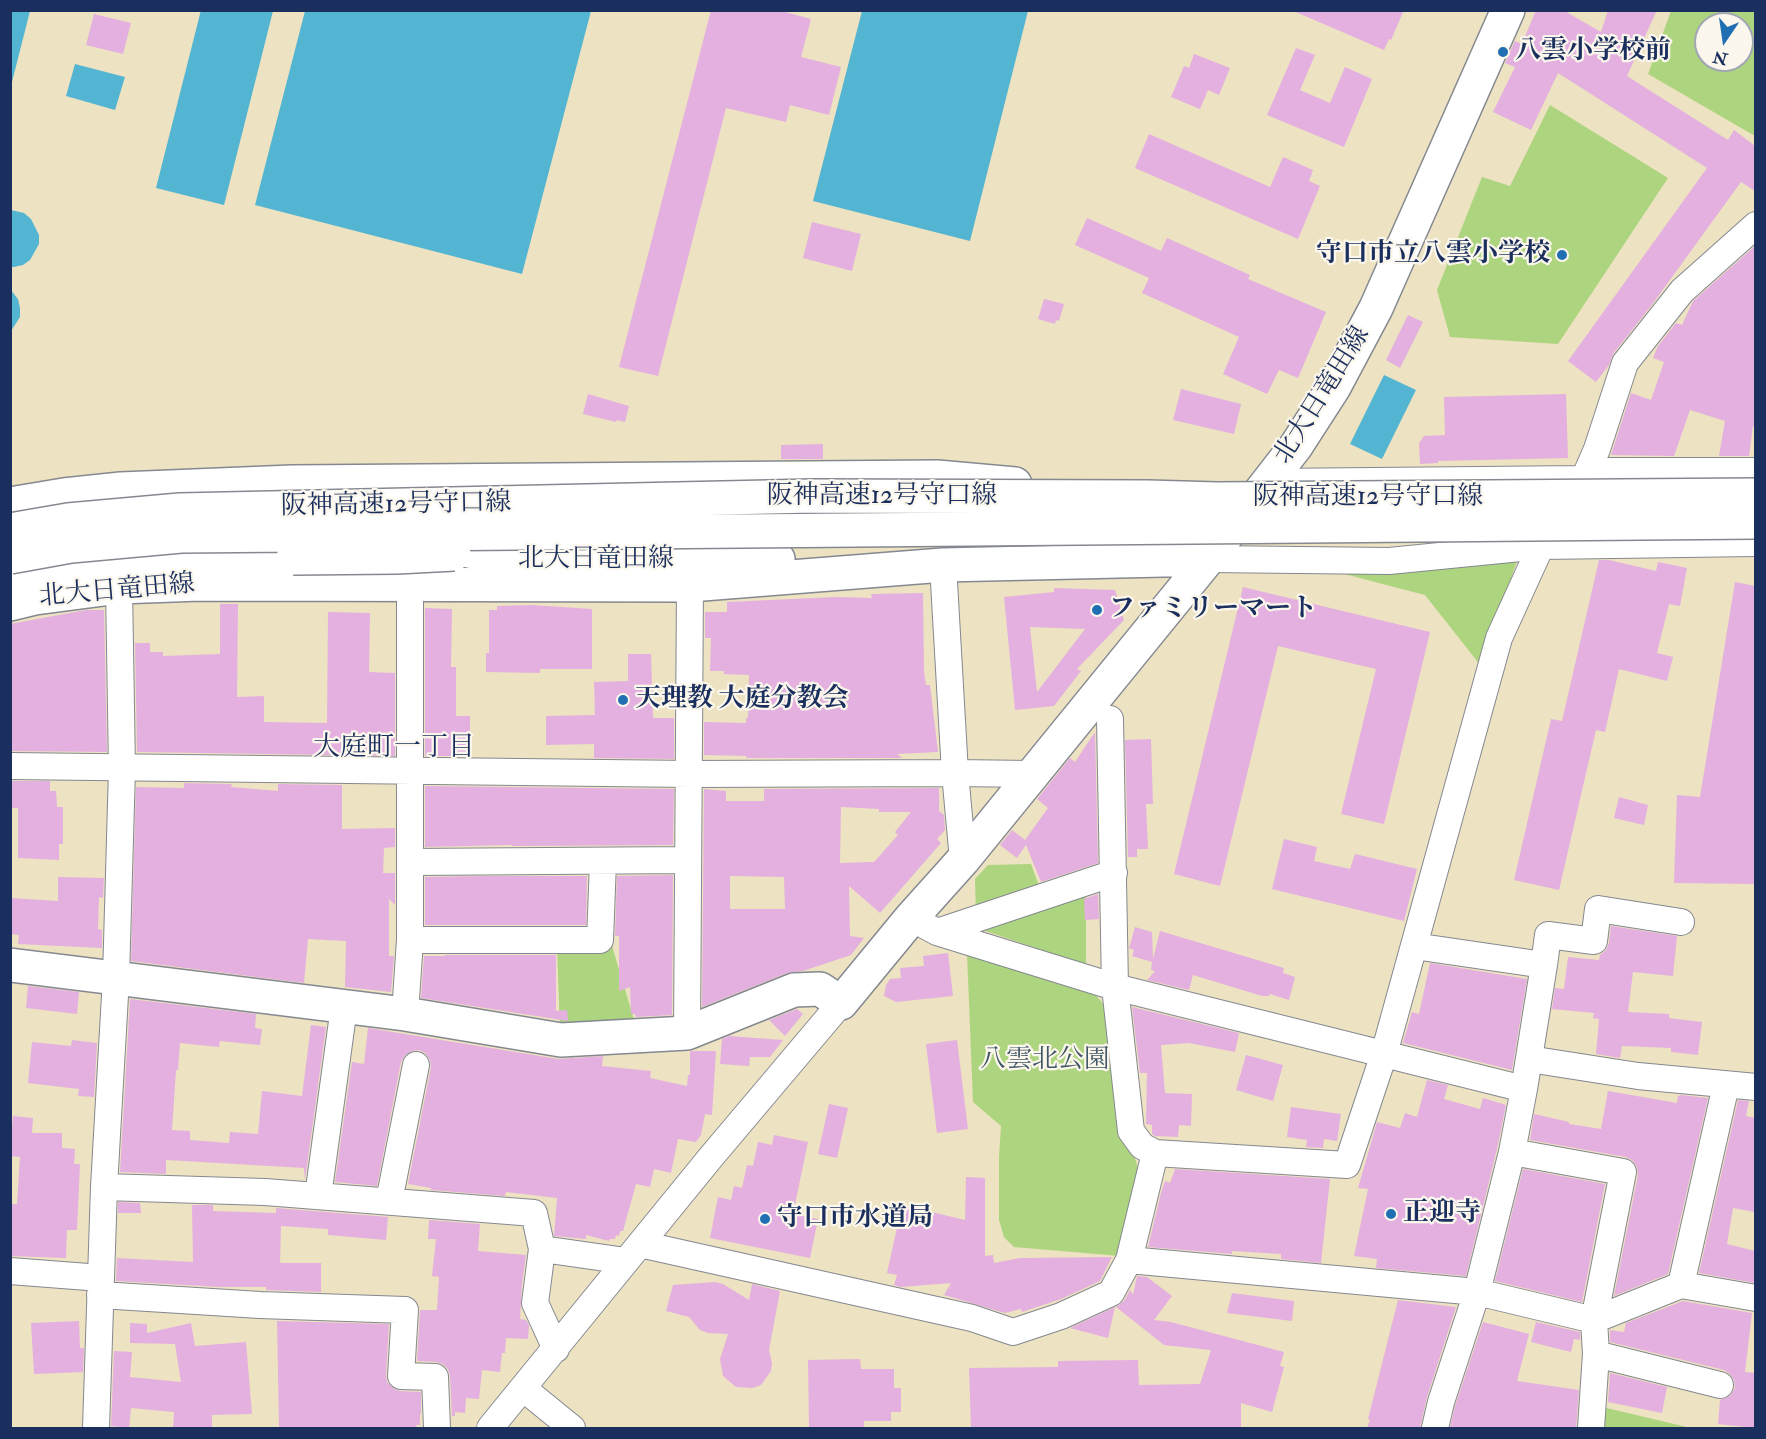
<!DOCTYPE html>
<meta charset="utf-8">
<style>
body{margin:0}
#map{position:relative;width:1766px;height:1439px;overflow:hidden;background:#ede2c1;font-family:"IM FELL Double Pica",serif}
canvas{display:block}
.frame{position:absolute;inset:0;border:12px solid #1b2f5e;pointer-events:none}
.north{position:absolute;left:1694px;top:12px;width:60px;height:60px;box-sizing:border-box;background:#fbf7ec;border:2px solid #a1a7b3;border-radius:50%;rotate:193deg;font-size:16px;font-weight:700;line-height:24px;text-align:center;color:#1b2f5e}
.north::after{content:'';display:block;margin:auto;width:21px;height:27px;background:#1f6fb2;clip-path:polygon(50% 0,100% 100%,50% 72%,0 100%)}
</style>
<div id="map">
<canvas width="1766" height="1439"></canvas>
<div class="frame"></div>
<div class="north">N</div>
</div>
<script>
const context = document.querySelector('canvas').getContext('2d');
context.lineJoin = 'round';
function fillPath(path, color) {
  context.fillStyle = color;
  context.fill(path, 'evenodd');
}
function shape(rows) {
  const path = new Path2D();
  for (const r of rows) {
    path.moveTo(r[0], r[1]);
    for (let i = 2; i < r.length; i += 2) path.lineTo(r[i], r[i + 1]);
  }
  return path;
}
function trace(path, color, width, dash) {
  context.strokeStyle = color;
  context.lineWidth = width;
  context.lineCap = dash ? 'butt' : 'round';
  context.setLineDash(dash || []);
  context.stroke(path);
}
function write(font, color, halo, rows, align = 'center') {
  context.font = font + ' "IM FELL Double Pica","Noto Serif JP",serif';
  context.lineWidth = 4.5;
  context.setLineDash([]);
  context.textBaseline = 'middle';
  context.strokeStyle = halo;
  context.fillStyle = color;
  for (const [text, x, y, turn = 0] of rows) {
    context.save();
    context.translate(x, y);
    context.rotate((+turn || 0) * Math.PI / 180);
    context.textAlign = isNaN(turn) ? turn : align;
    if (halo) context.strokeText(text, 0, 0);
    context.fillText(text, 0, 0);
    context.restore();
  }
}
fillPath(shape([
 [1671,11,1755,11,1755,136,1648,74],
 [1706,24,1742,24,1742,60,1706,60],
 [1550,105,1668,178,1558,344,1450,337,1437,290,1482,177,1510,186],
 [1517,561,1481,666,1425,595,1329,570],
 [1031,864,1042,894,976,916,975,879,988,865],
 [1086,891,1086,965,968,925],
 [612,946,638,1033,560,1029,557,947],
 [967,953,1092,991,1113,1015,1126,1130,1138,1168,1120,1256,1014,1247,1004,1237,999,1220,999,1157,1001,1126,973,1102],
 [1598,1406,1691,1428,1597,1428]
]), '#add47e');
fillPath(shape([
 [11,10,30,11,11,86,10,11],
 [201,10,273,11,224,205,156,188],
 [305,11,591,11,522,274,255,205],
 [862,11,1028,11,970,241,813,201],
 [75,64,125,77,115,110,66,96],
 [11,210,24,213,31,219,39,235,39,244,30,260,23,265,14,267,11,267],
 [10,289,18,299,20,308,20,317,11,331],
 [1384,375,1416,390,1382,459,1350,444]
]), '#54b5d2');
fillPath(shape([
 [711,10,778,10,811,19,801,57,841,67,829,115,790,105,786,122,726,108,658,376,619,367],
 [1291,10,1404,10,1391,40,1389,39,1384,50],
 [1536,10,1563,10,1601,32,1608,10,1657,10,1627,76,1728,140,1734,130,1755,146,1755,191,1741,182,1651,306,1613,354,1609,365,1596,382,1568,361,1707,168,1558,73,1531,130,1493,112,1515,67,1505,63,1515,41,1522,44],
 [94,14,131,23,123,54,86,45],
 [1296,48,1315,55,1300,90,1330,103,1345,67,1372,79,1344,147,1267,115],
 [1194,54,1230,68,1219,95,1208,90,1200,109,1171,97,1184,66,1189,68],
 [1149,134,1270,187,1283,157,1313,170,1309,181,1320,186,1298,239,1135,168],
 [1087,218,1161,251,1167,238,1250,275,1248,279,1326,312,1298,378,1279,370,1267,394,1223,374,1239,337,1142,293,1149,278,1075,245],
 [812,222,861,234,852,271,803,258],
 [1755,246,1755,426,1753,426,1749,456,1719,456,1725,421,1690,410,1674,456,1611,455,1631,393,1651,400,1664,362,1653,358,1658,346,1676,323,1682,325,1693,301],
 [1044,299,1064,304,1059,321,1056,320,1055,324,1038,319],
 [1408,315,1423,322,1400,368,1386,360],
 [1181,389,1241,404,1234,434,1173,420],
 [588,394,629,406,625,422,617,420,616,422,583,414],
 [1566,394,1568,458,1438,461,1438,463,1420,464,1419,443,1424,436,1445,435,1444,397],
 [823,444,823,459,781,459,781,445],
 [1599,560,1609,560,1656,571,1658,562,1687,568,1680,606,1669,604,1657,653,1673,657,1667,681,1619,669,1605,732,1596,730,1559,890,1514,880,1551,719,1562,721],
 [1735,582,1755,586,1755,884,1674,883,1677,795,1700,797],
 [1243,587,1430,632,1384,824,1341,814,1376,669,1278,646,1220,886,1174,874],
 [1054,588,1115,590,1124,620,1077,669,1081,671,1054,706,1015,710,1004,597,1054,592],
 [1030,627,1085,629,1037,692],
 [923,593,924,672,926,685,930,685,938,752,897,754,902,758,746,758,746,756,704,755,704,722,746,723,746,718,748,718,749,675,724,674,724,671,710,671,711,638,705,638,705,612,727,612,727,602,836,597,872,598,871,594],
 [220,604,238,604,237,697,264,696,264,722,327,723,328,612,370,613,369,672,395,673,395,756,137,752,135,643,150,643,150,652,163,652,163,656,220,654],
 [531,605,592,609,592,669,540,669,540,673,486,672,486,653,489,653,489,610,497,610,497,606],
 [425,608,452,609,451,667,456,667,456,716,470,716,470,756,425,756],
 [86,610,104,610,107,752,10,751,10,624],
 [628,654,651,654,653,718,674,718,674,759,594,758,594,744,546,745,546,716,595,715,594,682,628,681],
 [1095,732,1098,863,1041,882,1026,845,1017,858,1000,845,1012,830,1025,840,1048,808,1037,799,1070,758,1075,762],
 [1151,739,1153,804,1146,804,1148,849,1137,849,1137,857,1128,857,1125,740],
 [10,781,50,781,50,791,56,791,57,807,63,807,63,844,59,844,59,860,18,858,18,808,10,808],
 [184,783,232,784,231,787,278,791,278,784,342,785,342,829,395,828,395,847,384,848,383,873,395,873,395,905,389,899,389,956,394,956,391,992,345,987,346,941,308,939,304,983,131,961,136,787,184,788],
 [425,786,674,789,673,845,512,846,512,845,425,847],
 [704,789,726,791,726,801,764,801,764,789,939,788,939,811,944,815,945,830,937,839,941,843,880,913,849,886,850,936,864,938,851,955,803,971,787,973,702,1007],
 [841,807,879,809,879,812,911,812,895,832,898,835,874,862,840,863],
 [730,876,784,877,785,909,730,909],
 [1619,797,1648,805,1644,825,1614,818],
 [1284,839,1317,847,1314,861,1350,869,1355,854,1417,869,1404,921,1272,889],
 [673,875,672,1015,636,1017,635,1014,631,1014,630,987,619,991,619,936,615,936,617,876],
 [483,876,587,876,586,925,425,925,425,877],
 [58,877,104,878,103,898,99,897,98,929,102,930,102,948,18,944,19,935,10,934,10,898,58,901],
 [1098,894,1099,919,1085,920,1084,899],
 [1611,926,1677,936,1673,976,1633,972,1628,1012,1669,1014,1669,1018,1702,1022,1698,1055,1671,1052,1671,1048,1622,1046,1620,1058,1596,1054,1599,1019,1593,1018,1594,1013,1552,1009,1555,988,1564,989,1568,957,1599,960,1600,955,1606,950,1609,943],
 [1135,927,1152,932,1153,959,1160,931,1284,968,1283,973,1295,977,1289,1000,1270,994,1269,996,1262,996,1193,975,1189,990,1147,980,1155,971,1151,970,1152,962,1132,956,1134,950,1129,948],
 [948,953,953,996,896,1002,884,996,886,985,890,979,901,978,900,968,924,966,923,956],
 [444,955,556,955,556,1011,567,1010,568,1021,421,998,424,956,446,956],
 [1430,963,1527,979,1512,1070,1403,1043,1412,1012,1419,1014],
 [28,986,79,992,77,1014,26,1008],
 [130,999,256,1014,255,1028,262,1029,260,1045,220,1041,219,1047,180,1043,178,1070,176,1070,172,1130,190,1131,190,1140,229,1143,230,1132,258,1134,262,1091,302,1096,311,1025,326,1027,305,1180,304,1168,166,1160,166,1174,120,1172],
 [1132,1007,1239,1033,1235,1052,1189,1043,1161,1045,1165,1093,1192,1094,1191,1126,1179,1125,1178,1137,1155,1136,1152,1134,1152,1125,1146,1124,1147,1073,1140,1073],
 [797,1009,803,1014,785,1036,769,1020],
 [368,1028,558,1059,603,1056,602,1066,651,1071,650,1078,687,1086,688,1075,690,1075,690,1051,716,1051,712,1115,705,1114,701,1135,696,1142,678,1139,671,1173,654,1169,650,1187,636,1184,623,1231,620,1231,619,1236,616,1235,615,1239,610,1239,609,1241,586,1235,586,1239,554,1236,557,1198,506,1192,505,1196,431,1190,431,1188,408,1184,431,1067,430,1060,425,1053,419,1050,412,1051,405,1055,401,1062,377,1186,335,1182,352,1062,364,1064],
 [729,1036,783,1040,770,1057,750,1057,749,1066,720,1064,722,1039],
 [72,1040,97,1043,94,1097,78,1096,79,1089,28,1083,32,1042,71,1046],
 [957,1040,968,1129,937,1133,926,1044],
 [1246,1055,1283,1065,1273,1101,1236,1090],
 [1427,1080,1448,1085,1444,1099,1480,1109,1483,1098,1506,1105,1497,1149,1466,1276,1376,1268,1377,1259,1354,1256,1368,1189,1358,1188,1377,1122,1400,1128,1405,1113,1417,1117],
 [1608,1091,1677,1103,1678,1096,1681,1095,1708,1098,1668,1274,1614,1296,1638,1175,1637,1167,1632,1160,1626,1157,1530,1140,1534,1114,1569,1122,1569,1124,1601,1129],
 [1738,1100,1749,1101,1746,1116,1755,1118,1755,1212,1733,1208,1727,1244,1755,1251,1755,1283,1699,1273],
 [829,1104,848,1108,837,1158,818,1154],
 [1291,1107,1341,1114,1337,1141,1324,1139,1323,1148,1306,1147,1307,1140,1287,1137],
 [13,1116,33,1118,32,1133,62,1133,62,1148,75,1149,74,1164,80,1164,77,1230,67,1230,66,1258,10,1256,10,1204,17,1204,20,1157,10,1156],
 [774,1135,808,1142,793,1214,818,1219,810,1258,710,1238,718,1197,731,1200,734,1186,742,1188,747,1165,753,1166,758,1142,772,1145],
 [1175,1169,1330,1179,1321,1263,1281,1259,1281,1254,1232,1251,1232,1254,1148,1247,1161,1193,1165,1181,1170,1183],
 [1523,1169,1605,1184,1582,1302,1495,1281],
 [966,1177,985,1178,985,1256,993,1255,994,1263,1020,1258,1112,1257,1100,1281,1061,1299,1022,1312,1021,1309,1005,1313,944,1295,951,1283,901,1287,894,1285,897,1275,887,1273,902,1205,965,1220],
 [118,1202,140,1203,141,1213,118,1213],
 [192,1205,213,1205,213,1211,276,1213,276,1208,388,1217,386,1240,328,1235,328,1229,281,1226,280,1263,321,1263,321,1292,266,1290,266,1287,220,1287,116,1281,117,1258,193,1262],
 [429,1220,480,1224,478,1251,526,1255,522,1283,520,1319,526,1320,529,1325,528,1339,506,1338,505,1353,502,1353,500,1372,482,1370,479,1399,466,1398,465,1413,455,1412,455,1416,452,1416,450,1376,448,1369,443,1364,436,1362,417,1361,420,1310,437,1310,439,1277,432,1276,436,1239,428,1239],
 [1137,1276,1147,1277,1172,1296,1154,1320,1171,1322,1284,1352,1280,1366,1284,1367,1272,1412,1241,1403,1241,1428,971,1428,969,1368,1058,1367,1058,1361,1138,1360,1139,1385,1200,1384,1211,1350,1164,1345,1116,1307,1124,1301,1130,1290,1133,1295],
 [715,1282,723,1284,749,1300,752,1284,780,1291,769,1350,772,1363,771,1371,761,1385,753,1388,736,1387,723,1376,720,1359,728,1334,708,1333,700,1330,689,1317,666,1311,673,1285],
 [1232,1293,1294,1301,1292,1321,1227,1313],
 [1398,1300,1456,1307,1427,1397,1420,1428,1367,1428,1370,1420,1368,1419],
 [1683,1301,1752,1313,1745,1372,1755,1373,1755,1428,1718,1424,1720,1400,1730,1396,1735,1388,1734,1380,1730,1374,1724,1370,1610,1342,1610,1330,1624,1332,1626,1323],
 [1115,1307,1108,1338,1070,1328],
 [79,1321,80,1348,84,1348,83,1372,34,1374,31,1323],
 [277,1321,389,1324,386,1375,387,1382,393,1388,400,1391,421,1392,421,1414,420,1414,420,1425,416,1425,416,1428,279,1428],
 [1483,1322,1529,1334,1517,1381,1579,1390,1576,1428,1450,1428,1455,1406],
 [1536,1322,1580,1332,1580,1340,1574,1339,1571,1352,1531,1342],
 [130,1323,147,1324,147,1333,191,1323,195,1346,246,1342,252,1414,212,1415,212,1428,173,1428,174,1412,131,1408,129,1428,111,1426,114,1351,132,1352,130,1377,181,1382,175,1344,130,1343],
 [860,1359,861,1369,894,1369,894,1388,901,1388,901,1412,891,1412,891,1421,864,1421,864,1428,809,1428,808,1360],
 [1610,1373,1667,1387,1662,1413,1608,1402]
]), '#e4b0e0');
const street = shape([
 [1269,482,1584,479,1604,471,1756,471],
 [1208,559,1389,561,1541,546,1756,543],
 [943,565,955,773,963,860],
 [1110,719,1115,987,1131,1131,1142,1146,1155,1153],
 [10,766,690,774,955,773,1031,774],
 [410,862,687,860],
 [911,918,937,932,1115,987,1524,1089],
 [937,932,1114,873],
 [410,940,600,940,603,862],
 [1414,946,1544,965,1524,1089,1512,1152,1477,1292,1441,1402,1435,1428],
 [1544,965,1548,935,1594,941,1598,909,1681,922],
 [405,1014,410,940,410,585],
 [687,1033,690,585],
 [1529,1059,1638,1076,1756,1087],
 [1512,1152,1623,1172,1594,1320,1596,1354,1591,1428],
 [104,1187,265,1192,534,1213,542,1249,626,1261],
 [318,1196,344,1007],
 [389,1201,416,1065],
 [640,1244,972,1318,1013,1332,1061,1316,1111,1293,1129,1260,1155,1153,1347,1165,1384,1054,1499,638,1541,546,1584,479,1597,449,1625,363,1682,291,1756,225],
 [542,1249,535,1303,556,1349],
 [1129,1260,1477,1292,1594,1320,1681,1285,1756,1298],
 [10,1271,101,1278,96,1428],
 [101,1278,104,1187,116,978,122,769,119,587],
 [1681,1285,1726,1085],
 [100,1295,260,1305,405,1310,401,1376,435,1377,437,1428],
 [1596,1354,1720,1385],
 [524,1389,572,1428],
 [490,1428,711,1157,841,1003]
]);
const secondary = shape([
 [429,537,456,548,507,560,557,565,752,558,778,559],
 [10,604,35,598,119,587,200,584,690,585,943,565,1208,559],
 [10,965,405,1014,561,1040,687,1033,794,990,820,989,841,1003,911,918,963,860,1208,559,1296,446,1334,387,1376,308,1508,10]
]);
const highway = shape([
 [10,504,64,495,121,489,292,482,937,477,1015,484],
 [10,583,75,572,128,566,182,562,293,558]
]);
trace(street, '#848890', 28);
trace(secondary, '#848890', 36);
trace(highway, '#848890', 36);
trace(street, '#fff', 26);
trace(secondary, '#fff', 33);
trace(highway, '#fff', 33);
const highwayBridge = shape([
 [10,530,68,520,180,510,813,496,1148,497,1217,499,1756,495],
 [10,557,71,546,181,536,1756,522],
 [293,558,397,557,454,554]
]);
trace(highwayBridge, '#848890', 36, []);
trace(highwayBridge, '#fff', 33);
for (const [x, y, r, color] of [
 [1503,52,6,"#1f6fb2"],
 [1562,255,6,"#1f6fb2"],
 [1097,610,6,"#1f6fb2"],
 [623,700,6,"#1f6fb2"],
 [1391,1214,6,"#1f6fb2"],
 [765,1219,6,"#1f6fb2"]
]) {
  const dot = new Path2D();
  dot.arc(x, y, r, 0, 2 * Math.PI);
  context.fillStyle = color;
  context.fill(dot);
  trace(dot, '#fbf7ec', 2);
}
write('bold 26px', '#1b2f5e', '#fbf7ec', [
 ["八雲小学校前",1515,52],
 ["守口市立八雲小学校",1550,255,"right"],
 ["ファミリーマート",1109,610],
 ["天理教 大庭分教会",635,700],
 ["正迎寺",1403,1214],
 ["守口市水道局",777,1219]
], 'left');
write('26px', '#1b2f5e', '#fbf7ec', [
 ["北大日竜田線",1323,396,-58],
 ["阪神高速12号守口線",882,497],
 ["阪神高速12号守口線",1368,498],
 ["阪神高速12号守口線",396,506,-1],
 ["北大日竜田線",596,560],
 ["北大日竜田線",117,592,-5]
]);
write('26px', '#405866', '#fbf7ec', [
 ["八雲北公園",1045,1061]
]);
write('27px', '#1b2f5e', '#fbf7ec', [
 ["大庭町一丁目",394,749]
]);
</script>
